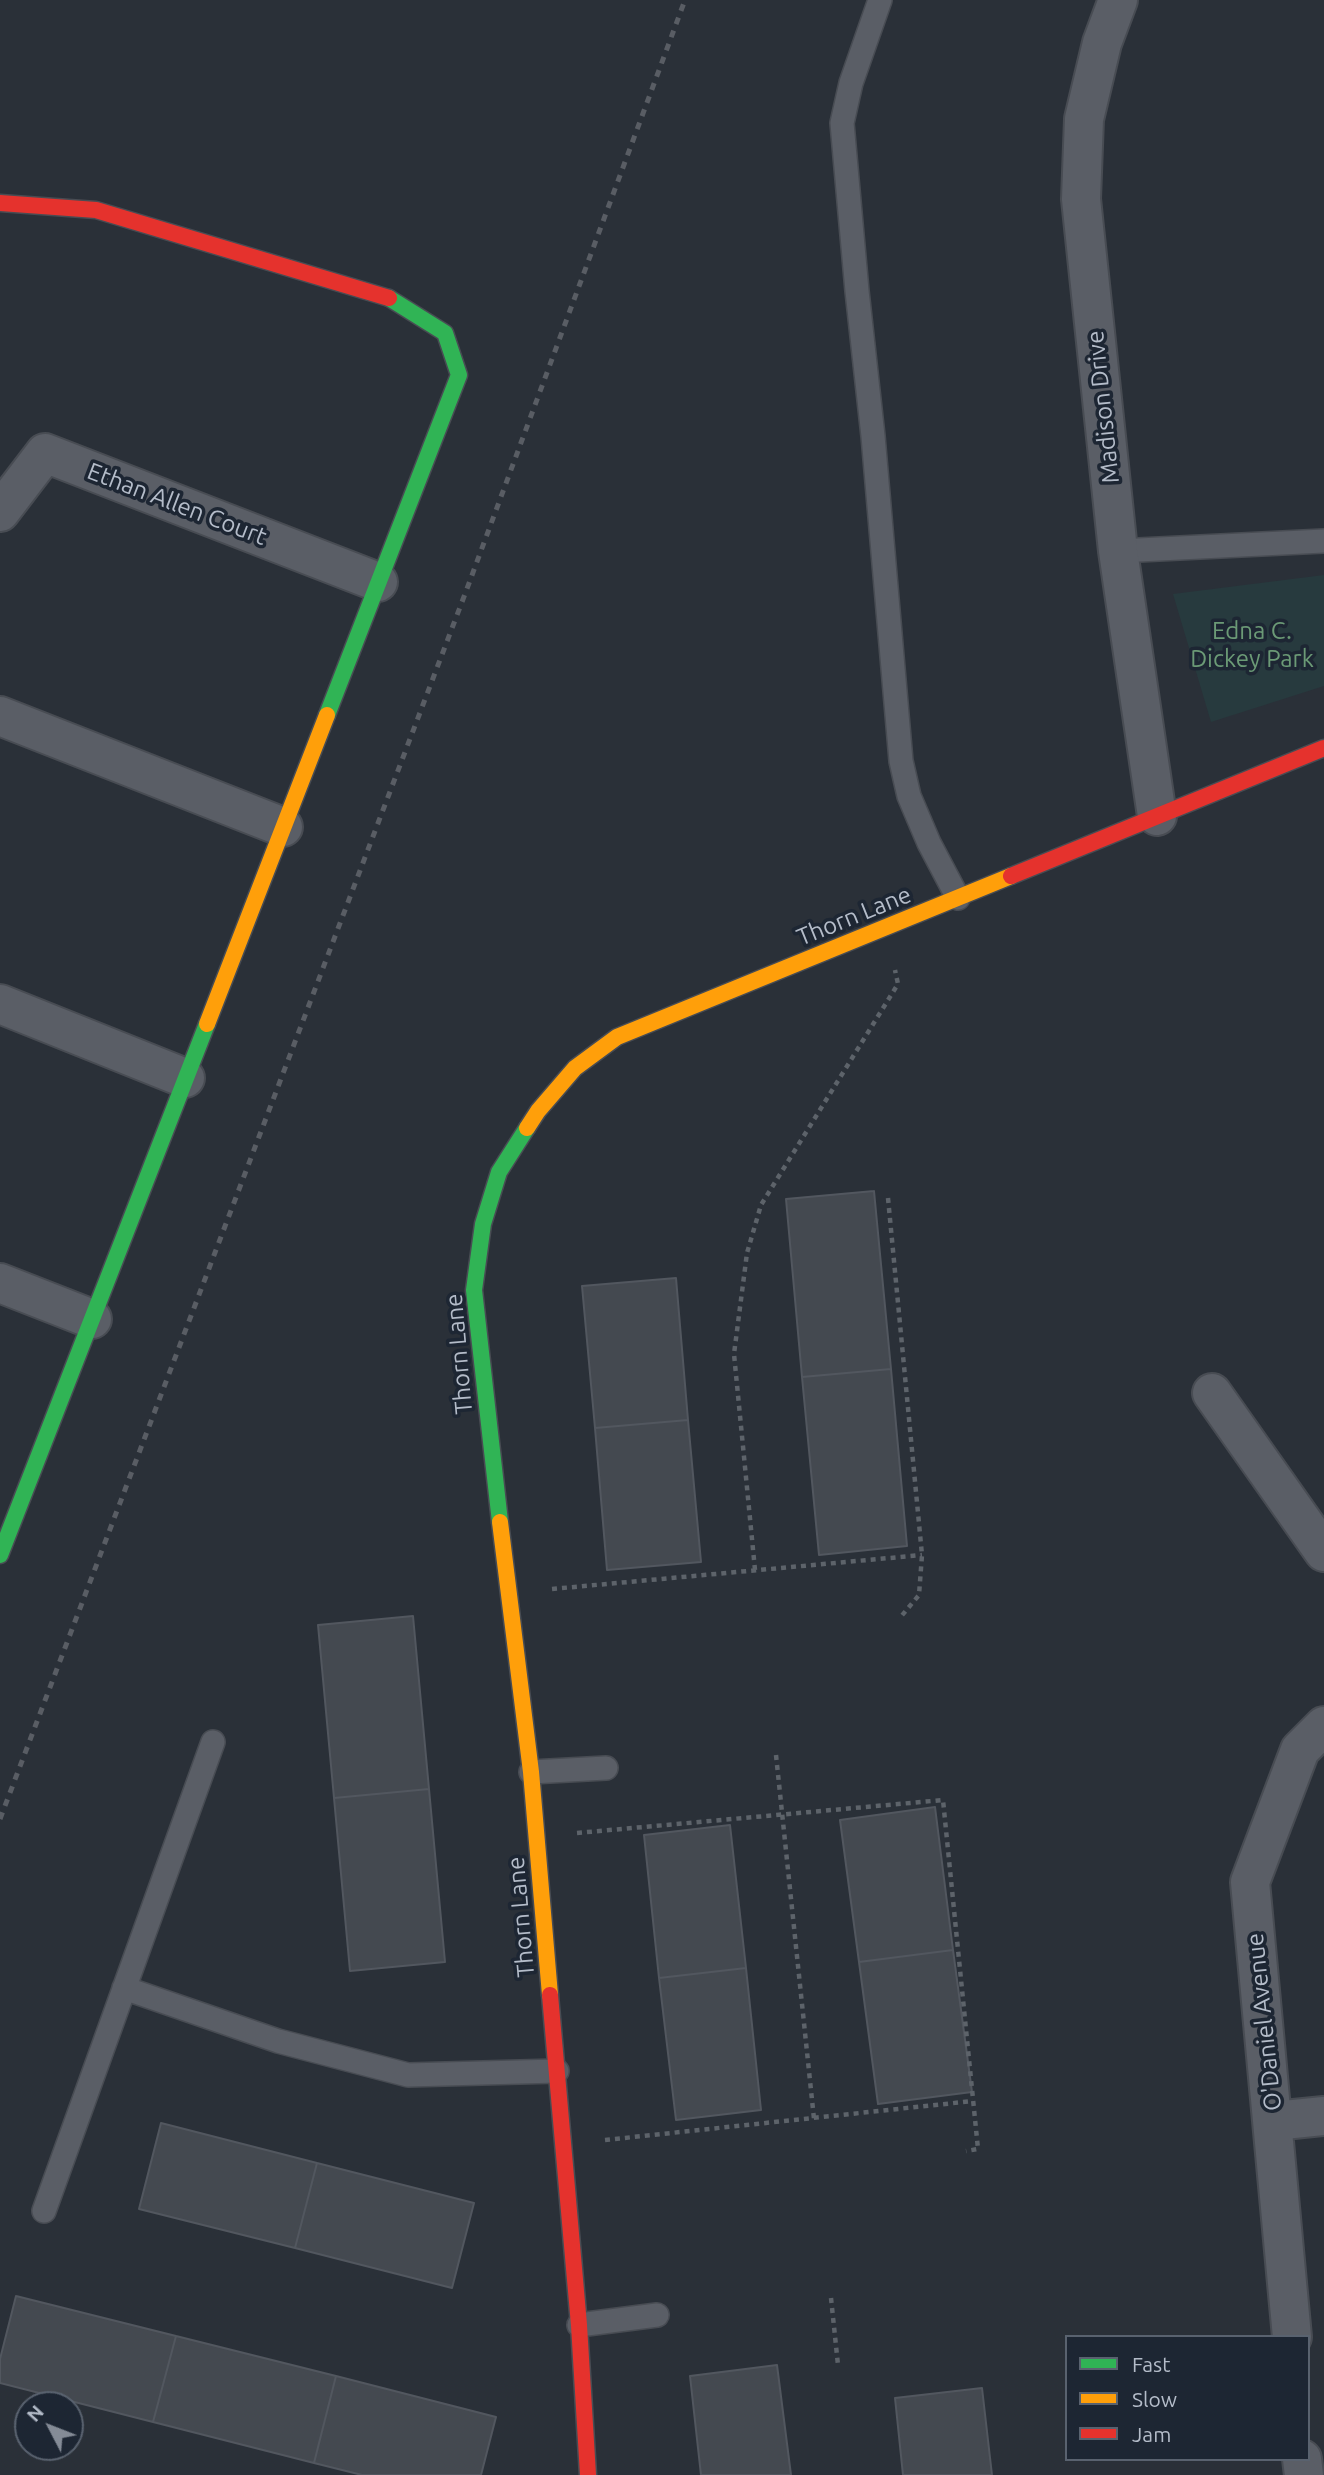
<!DOCTYPE html>
<style>
body{margin:0}
#map{position:relative;width:1324px;height:2475px;overflow:hidden;background:#2a3038;font-family:Ubuntu,sans-serif}
canvas{display:block}
.legend{position:absolute;left:1065px;top:2335px;width:245px;height:126px;box-sizing:border-box;background:#1d2633;border:2px solid #59626f;margin:0;padding:9px 12px;list-style:none;font-size:21px;color:#b4bcc9}
.legend li{display:flex;align-items:center;gap:14px;height:35px}
.legend b{width:35px;border:2px solid #59626f}
.north{position:absolute;left:14px;top:2391px;width:70px;height:70px;box-sizing:border-box;background:#1d2633;border:2px solid #59626f;border-radius:50%;rotate:312deg;font-size:19px;font-weight:700;line-height:28px;text-align:center;color:#b4bcc9}
.north::after{content:'';display:block;margin:auto;width:24px;height:32px;background:#848b96;clip-path:polygon(50% 0,100% 100%,50% 72%,0 100%)}
</style>
<div id="map">
<canvas width="1324" height="2475"></canvas>
<ul class="legend">
<li><b style="height:9px;background:#30b455"></b>Fast</li>
<li><b style="height:9px;background:#ff9f0a"></b>Slow</li>
<li><b style="height:9px;background:#e5322d"></b>Jam</li>
</ul>
<div class="north">N</div>
</div>
<script>
const context = document.querySelector('canvas').getContext('2d');
context.lineJoin = 'round';
function fillPath(path, color) {
  context.fillStyle = color;
  context.fill(path, 'evenodd');
}
function shape(rows) {
  const path = new Path2D();
  for (const r of rows) {
    path.moveTo(r[0], r[1]);
    for (let i = 2; i < r.length; i += 2) path.lineTo(r[i], r[i + 1]);
  }
  return path;
}
function trace(path, color, width, dash) {
  context.strokeStyle = color;
  context.lineWidth = width;
  context.lineCap = dash ? 'butt' : 'round';
  context.setLineDash(dash || []);
  context.stroke(path);
}
function write(font, color, halo, rows, align = 'center') {
  context.font = font + ' Ubuntu,sans-serif';
  context.lineWidth = 7;
  context.setLineDash([]);
  context.textBaseline = 'middle';
  context.strokeStyle = halo;
  context.fillStyle = color;
  for (const [text, x, y, turn = 0] of rows) {
    context.save();
    context.translate(x, y);
    context.rotate((+turn || 0) * Math.PI / 180);
    context.textAlign = isNaN(turn) ? turn : align;
    if (halo) context.strokeText(text, 0, 0);
    context.fillText(text, 0, 0);
    context.restore();
  }
}
fillPath(shape([
 [1324,575,1324,686,1211,722,1173,594]
]), '#273a3e');
const building = shape([
 [874,1191,891,1369,802,1377,786,1199,874,1191],
 [676,1278,688,1420,595,1428,582,1286,676,1278],
 [891,1369,907,1546,819,1555,802,1377,891,1369],
 [688,1420,701,1562,607,1570,595,1428,688,1420],
 [413,1616,429,1789,334,1798,318,1625,413,1616],
 [429,1789,445,1962,350,1971,334,1798,429,1789],
 [935,1807,953,1950,859,1962,840,1820,935,1807],
 [730,1825,746,1968,659,1978,644,1835,730,1825],
 [953,1950,972,2092,878,2104,859,1962,953,1950],
 [746,1968,761,2110,676,2120,659,1978,746,1968],
 [161,2123,317,2163,295,2248,139,2209,161,2123],
 [317,2163,474,2203,452,2288,295,2248,317,2163],
 [16,2296,176,2336,153,2422,0,2383,0,2359,16,2296],
 [176,2336,336,2376,314,2463,153,2422,176,2336],
 [777,2365,791,2475,701,2475,690,2376,777,2365],
 [336,2376,496,2417,481,2475,362,2475,314,2463,336,2376],
 [982,2388,992,2475,903,2475,895,2398,982,2388]
]);
fillPath(building, '#444950');
trace(building, '#52575f', 2);
const lane = shape([
 [880,0,851,83,842,123,857,291,873,436,901,761,909,796,929,843,958,898],
 [1118,551,1324,541],
 [531,1772,606,1768],
 [124,1988,278,2041,408,2075,557,2071],
 [44,2211,213,1742],
 [579,2325,657,2315]
]);
const street = shape([
 [1118,0,1102,43,1084,119,1081,199,1118,551,1157,816],
 [0,512,45,453,378,582],
 [0,716,283,827],
 [0,1004,185,1078],
 [0,1283,92,1319],
 [1212,1393,1324,1552],
 [1274,2121,1324,2116],
 [1292,2337,1250,1882,1300,1750,1324,1726],
 [1302,2459,1304,2475]
]);
const fast = shape([
 [327,715,459,375,445,333,389,298],
 [500,1522,474,1290,483,1224,499,1172,527,1128],
 [0,1555,207,1024]
]);
const slow = shape([
 [207,1024,327,715],
 [527,1128,538,1111,575,1068,617,1037,1011,876],
 [500,1522,531,1772,550,1995]
]);
const jam = shape([
 [0,203,96,210,389,298],
 [1011,876,1324,748],
 [550,1995,579,2325,588,2475]
]);
trace(lane, '#484c53', 26);
trace(street, '#484c53', 42);
trace(fast, '#484c53', 19);
trace(slow, '#484c53', 19);
trace(jam, '#484c53', 19);
trace(shape([
 [888,1198,922,1555,919,1595,899,1619],
 [755,1570,734,1354,747,1253,761,1205,898,984,895,970],
 [552,1589,922,1555],
 [776,1755,814,2119],
 [577,1833,943,1800,978,2149,966,2151],
 [605,2140,973,2101],
 [831,2298,838,2365]
]), '#5d636a', 4.5, [5, 5]);
trace(lane, '#5a5e66', 23);
trace(street, '#5a5e66', 38);
trace(fast, '#30b455', 16);
trace(slow, '#ff9f0a', 16);
trace(jam, '#e5322d', 16);
trace(shape([
 [0,1819,465,594,685,0]
]), '#595d64', 5, [7, 7]);
write('24px', '#b4bcc9', '#1d2633', [
 ["Madison Drive",1103,407,-96],
 ["Ethan Allen Court",177,504,21],
 ["Thorn Lane",854,916,-22],
 ["Thorn Lane",459,1354,-95],
 ["Thorn Lane",521,1917,-95],
 ["O'Daniel Avenue",1264,2022,-96]
]);
write('24px', '#6b9a76', '#1d2633', [
 ["Edna C.",1252,631],
 ["Dickey Park",1252,659]
]);
</script>
